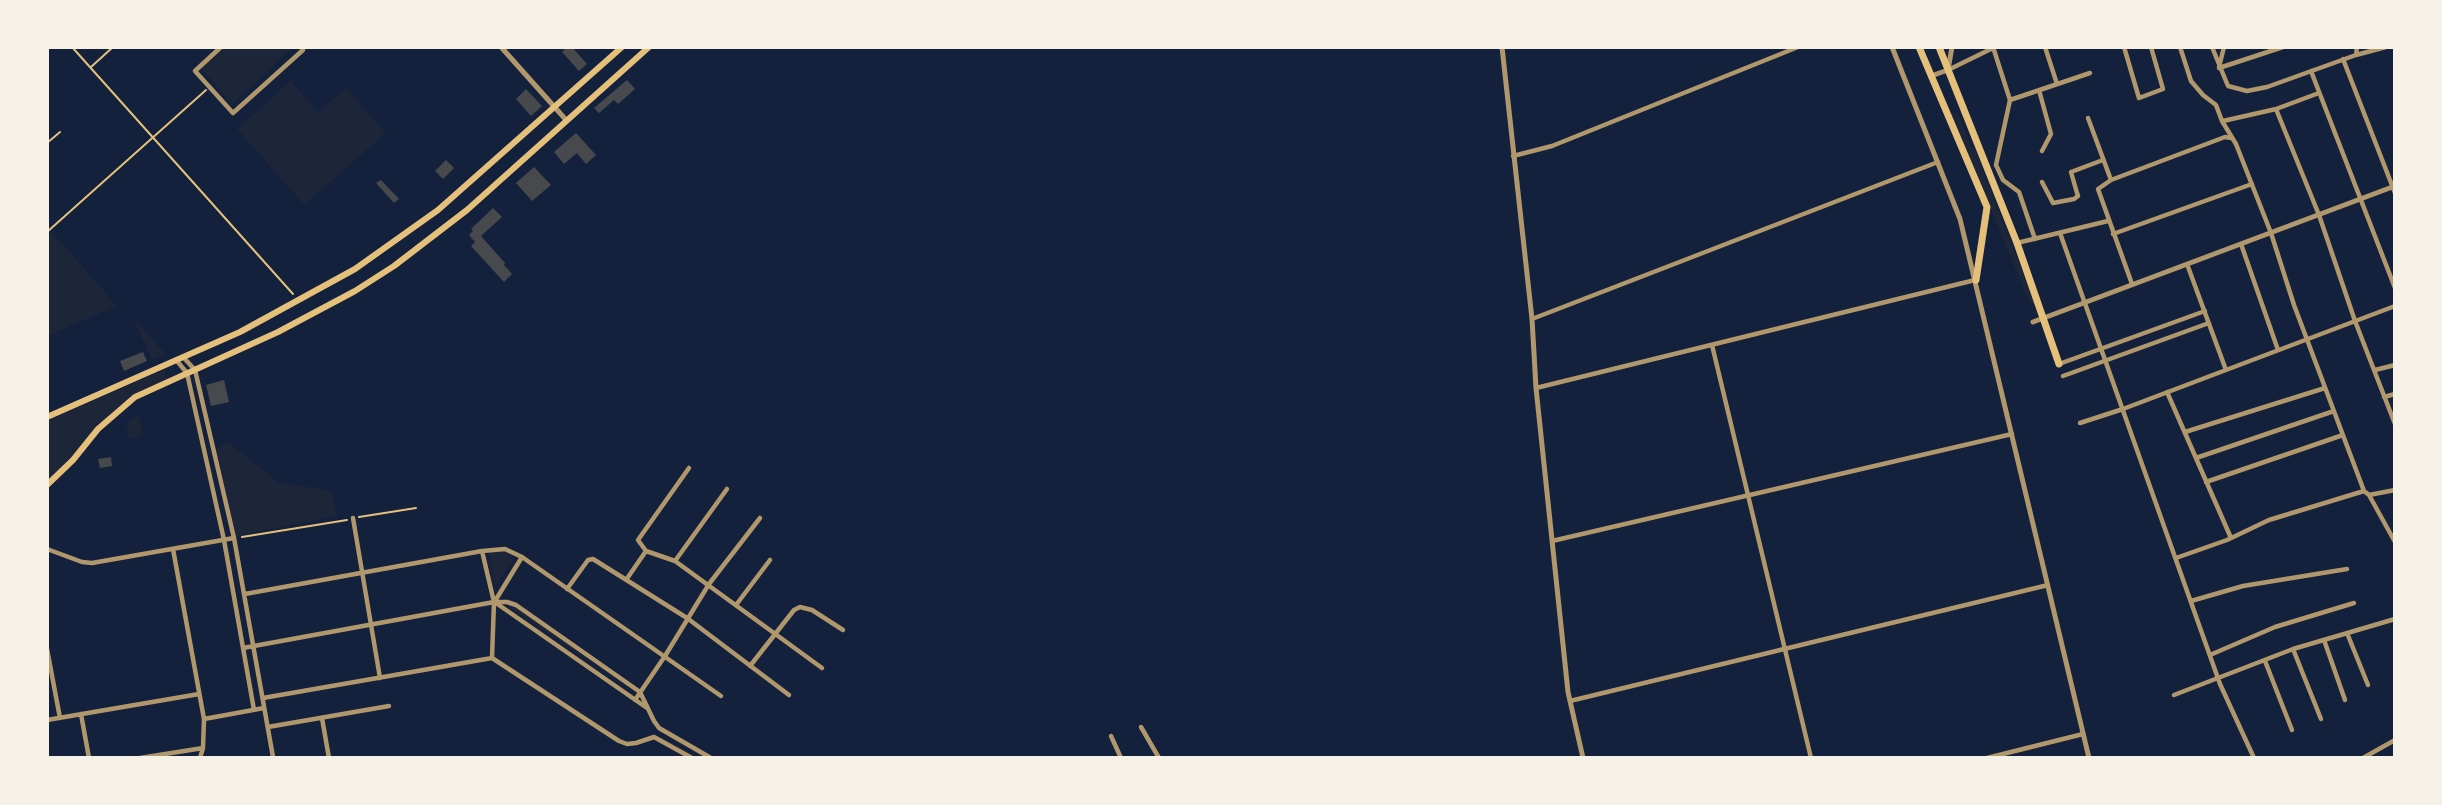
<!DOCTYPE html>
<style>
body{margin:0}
#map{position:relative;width:2442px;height:805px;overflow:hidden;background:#14213d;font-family:"Open Sans",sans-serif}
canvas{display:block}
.frame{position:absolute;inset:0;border:49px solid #f6f1e7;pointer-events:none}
</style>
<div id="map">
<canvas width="2442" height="805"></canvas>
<div class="frame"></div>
</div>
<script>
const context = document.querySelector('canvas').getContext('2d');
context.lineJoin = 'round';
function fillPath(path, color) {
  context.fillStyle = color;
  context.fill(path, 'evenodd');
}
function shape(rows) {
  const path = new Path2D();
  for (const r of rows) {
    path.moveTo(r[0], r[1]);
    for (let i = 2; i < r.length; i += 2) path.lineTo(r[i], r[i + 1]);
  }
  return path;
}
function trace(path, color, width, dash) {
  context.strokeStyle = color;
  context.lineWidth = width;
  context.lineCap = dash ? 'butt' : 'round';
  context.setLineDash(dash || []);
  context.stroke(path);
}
fillPath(shape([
 [224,47,291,47,292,48,232,105,201,68],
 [291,81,318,112,346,88,386,133,304,205,237,129],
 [1954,112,1958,113,1971,147,1974,148,2034,301,2032,303,2029,302,1952,114],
 [52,232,117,306,47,336,47,236],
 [133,318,166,354,152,360],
 [164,370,167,379,134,394,114,410,47,482,47,421],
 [139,415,143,436,129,438,126,422],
 [228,442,278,482,331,491,337,516,236,536,217,449],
 [499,551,506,552,514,559,496,585,494,585,489,553],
 [512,605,632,690,633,691,510,607]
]), '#1d2539');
fillPath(shape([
 [567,47,572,47,587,64,579,71,562,52],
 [627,80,635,89,618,104,614,100,599,113,594,108],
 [526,89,542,106,531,116,516,99],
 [576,133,596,155,586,164,577,153,564,164,554,152],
 [446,160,454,168,443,179,435,171],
 [534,167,551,185,532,201,516,183],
 [381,180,399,199,394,203,376,183],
 [493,208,502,217,481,236,505,263,504,265,512,274,504,282,471,246,475,242,469,235,473,231,471,229],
 [143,352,147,361,124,371,120,361],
 [224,380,229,402,211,406,206,385],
 [111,457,112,466,100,468,98,459]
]), '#48494c');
trace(shape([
 [72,47,293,294],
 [91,67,113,47],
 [47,143,60,132],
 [47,232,206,90],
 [359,517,416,508],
 [242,537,347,520]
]), '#e5c07b', 2);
trace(shape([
 [221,47,195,71,233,113,303,50,301,47],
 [1993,47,2010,100,1996,165,2003,180,2019,192,2035,239],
 [2045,47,2057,84],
 [2124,47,2139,98,2163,89,2151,47],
 [2180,47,2191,81,2203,95,2216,105,2222,121,2236,144,2271,233,2294,305,2364,491],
 [2212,47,2228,86,2247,91,2267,87,2356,55,2386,47],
 [2356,55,2357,47],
 [2343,59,2395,193],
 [2219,67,2224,47],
 [2219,68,2283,47],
 [1948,70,1993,48],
 [2311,71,2395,288],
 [2039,90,2051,134,2042,151],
 [2010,100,2090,73],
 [2276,109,2319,215,2355,321,2395,424],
 [2088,118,2111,180],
 [2223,121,2276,109,2319,93],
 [1513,156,1552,146,1798,47],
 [2042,182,2053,203,2074,199,2078,196,2077,193,2071,172,2103,160],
 [2060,233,2220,684,2254,758],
 [2113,234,2252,184],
 [2017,243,2108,221],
 [2241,244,2278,350],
 [2187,264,2226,370],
 [2132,284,2098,189,2111,180,2225,137,2231,138],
 [1532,319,1938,162],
 [1712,345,1811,758],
 [184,358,195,370,234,538,273,757],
 [177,361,187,373,224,540,254,710],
 [2059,364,2205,311],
 [2375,370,2395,365],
 [2063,376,2209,323],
 [1536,388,1975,280],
 [2167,392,2231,538],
 [2384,397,2395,394],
 [2080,423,2123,409,2395,306],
 [2185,432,2325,388],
 [2196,458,2334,411],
 [2206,482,2343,435],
 [2369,495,2395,542],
 [353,518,380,678],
 [1552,541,2012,434],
 [47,549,82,562,92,563,234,538],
 [173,549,204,719,203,748,200,758],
 [482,551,494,602,492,658],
 [646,551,675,561,822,668],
 [646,551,638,540,689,468],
 [2176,558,2227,540,2269,520,2364,491,2369,495,2395,490],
 [675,561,727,489],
 [626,580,646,551],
 [567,589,588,560,593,559,687,618,789,695],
 [245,594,482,551,505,549,522,557,721,696],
 [495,601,522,557],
 [2191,601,2243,586,2347,569],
 [496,603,647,708],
 [736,605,770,560],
 [2347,633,2368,685],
 [2324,640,2345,700],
 [243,648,494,602,507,602,516,605,640,692,654,721,659,728,711,758],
 [47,649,60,718],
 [2293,649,2321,719],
 [2210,655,2275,627,2354,603],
 [492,658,619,741,627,744,636,743,654,737],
 [2265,661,2292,730],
 [750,666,794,610,800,607,812,610,843,630],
 [2174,695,2293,649,2395,619],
 [263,698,492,658],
 [635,700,665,656,709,584,760,518],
 [1570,701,2048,585],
 [81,714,89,758],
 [322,718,329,758],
 [204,719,264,708],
 [47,720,199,694],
 [268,727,389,706],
 [1141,727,1159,758],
 [1111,736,1121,758],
 [654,737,692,758],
 [140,758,203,748],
 [1987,758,2083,734],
 [2363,758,2395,740]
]), '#b1986c', 4.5);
trace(shape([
 [501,47,567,121],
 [1502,47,1532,319,1536,388,1568,692,1583,758],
 [1892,47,1960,219,2089,758],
 [1931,76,1948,70,1952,47],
 [2033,322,2395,186]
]), '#b1986c', 5);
trace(shape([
 [47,417,240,332,355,269,438,210,622,47],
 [47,485,73,460,98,429,135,397,278,332,355,291,394,266,467,210,649,47]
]), '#e5c07b', 6);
trace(shape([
 [1919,47,1987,207,1976,280],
 [1939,47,2017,243,2059,364]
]), '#e5c07b', 7);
</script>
